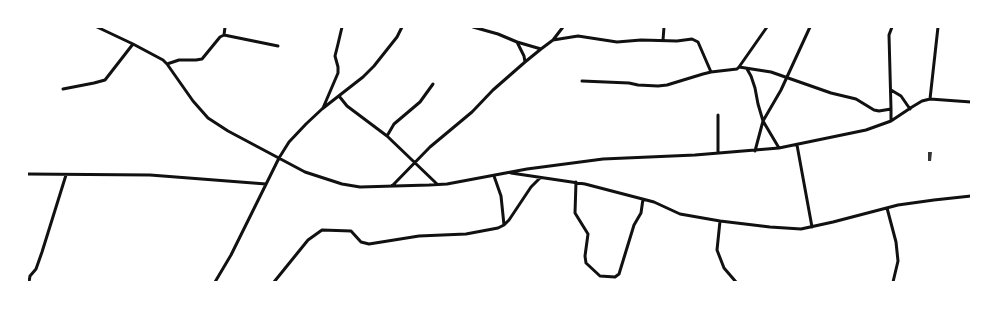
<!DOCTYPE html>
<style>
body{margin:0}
#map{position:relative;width:998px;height:309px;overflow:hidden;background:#fff;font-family:Merriweather,serif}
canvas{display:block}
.frame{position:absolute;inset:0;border:28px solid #fff;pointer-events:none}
</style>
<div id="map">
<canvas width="998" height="309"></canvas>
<div class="frame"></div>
</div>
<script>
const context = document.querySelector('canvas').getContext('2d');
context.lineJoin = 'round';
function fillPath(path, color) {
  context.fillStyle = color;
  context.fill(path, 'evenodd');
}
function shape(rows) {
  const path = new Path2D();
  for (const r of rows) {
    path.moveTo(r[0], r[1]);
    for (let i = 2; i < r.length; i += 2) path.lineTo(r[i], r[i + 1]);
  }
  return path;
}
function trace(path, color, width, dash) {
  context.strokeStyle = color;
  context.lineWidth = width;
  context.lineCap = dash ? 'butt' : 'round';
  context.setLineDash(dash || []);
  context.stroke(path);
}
fillPath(shape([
 [928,152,932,152,931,161,928,161]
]), '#353535');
trace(shape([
 [97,27,133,44,163,60,167,64,193,101,208,118,228,131,305,172,342,184,360,187,429,185,447,184,527,169,603,159,695,155,779,148,866,130,891,121,912,107,922,101,930,99,971,102],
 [224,35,225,27],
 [553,40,578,36,617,42,641,40,677,41,692,39,698,42,711,72,737,69,739,67,771,72,831,93,856,99,874,110,879,111,891,109,891,121],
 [663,40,664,27],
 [517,42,541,49,525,62],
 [541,49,553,40,563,27],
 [167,64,179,60,196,60,202,59,220,37,224,35,278,46],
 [739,67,767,27],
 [747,69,751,76,755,88,758,104,763,121,779,148],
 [582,81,629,83,638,85,658,86,667,85,703,74,711,72],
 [63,89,94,83,105,80,133,44],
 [891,90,901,96,910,109],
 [339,96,347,106,387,136,437,184],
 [930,99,938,27],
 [323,108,338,73,338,67,335,56,338,44,342,27],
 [891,109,889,35,892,27],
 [387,136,394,124,420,102,433,84],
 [797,145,812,227],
 [755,151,763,121,781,90,810,27],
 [718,153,718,115],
 [511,173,585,184,654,202,680,214,720,221,717,250,724,268,736,282],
 [27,174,150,175,266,184],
 [494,176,501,196,504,225],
 [576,182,575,213,588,234,585,256,586,263,600,276,615,277,619,274,634,225,641,213,643,199],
 [392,186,430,147,472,112,493,90,525,62,524,56,517,42,498,34,473,27],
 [887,208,896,242,898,261,893,282],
 [720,221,770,227,801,229,833,222,898,205,934,200,971,196],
 [29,282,30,276,36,269,42,252,66,175],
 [215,282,231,255,279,158,289,142,306,124,322,109,363,77,374,66,397,37,402,27],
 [274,282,308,240,322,230,351,231,361,242,369,244,419,236,466,234,498,228,504,225,509,220,531,187,540,178]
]), '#111', 3);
</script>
